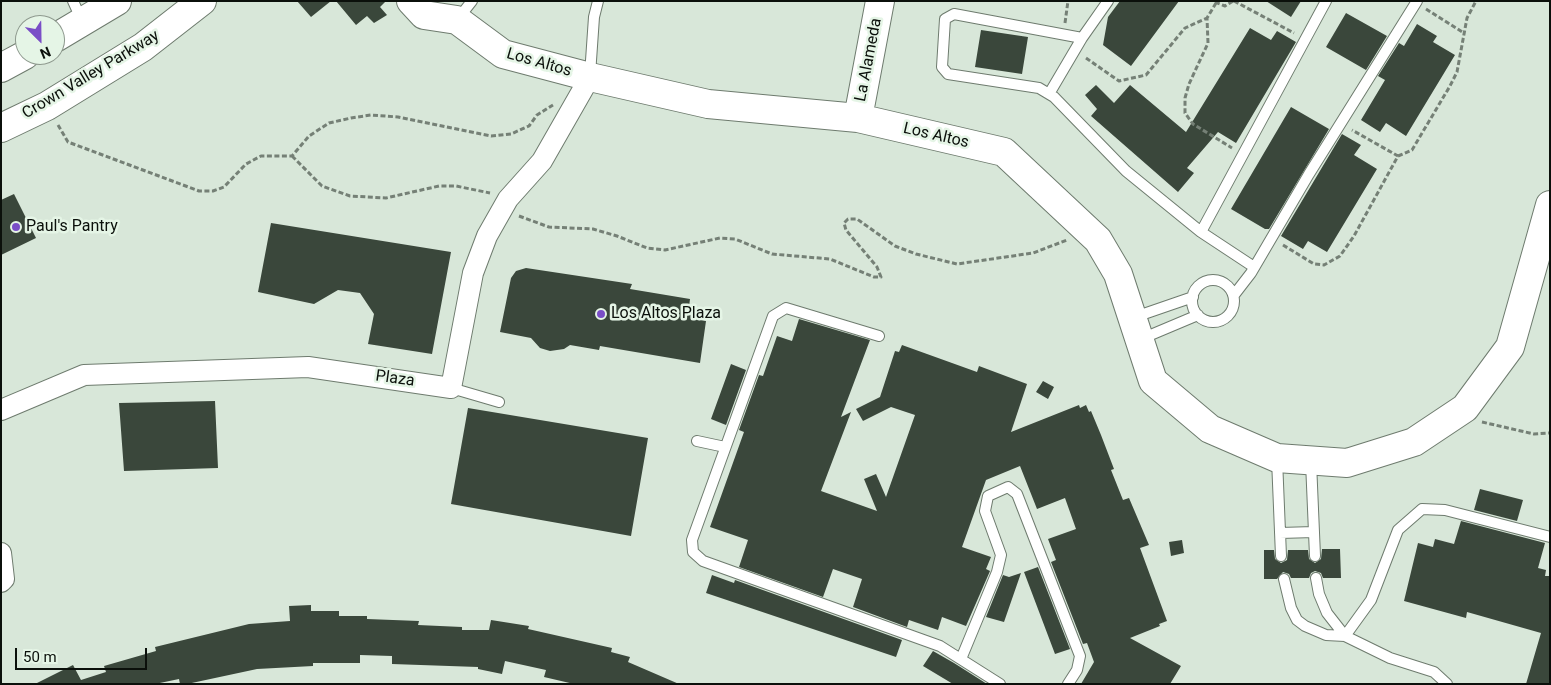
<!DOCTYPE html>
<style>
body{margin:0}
#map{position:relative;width:1551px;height:685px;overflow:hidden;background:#d8e7d9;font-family:Roboto,sans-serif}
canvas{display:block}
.frame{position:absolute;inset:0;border:2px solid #0b100b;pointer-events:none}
.north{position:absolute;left:15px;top:15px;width:50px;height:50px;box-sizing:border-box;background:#e5f5e6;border:1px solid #8e998e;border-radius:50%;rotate:157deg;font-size:14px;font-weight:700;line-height:20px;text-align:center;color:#0b100b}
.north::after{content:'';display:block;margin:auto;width:18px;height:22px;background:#7a4ec7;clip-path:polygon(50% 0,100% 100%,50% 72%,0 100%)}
.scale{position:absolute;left:15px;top:648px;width:132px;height:22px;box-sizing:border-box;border:2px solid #0b100b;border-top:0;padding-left:6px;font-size:15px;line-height:18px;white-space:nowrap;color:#0b100b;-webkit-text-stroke:4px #e5f5e6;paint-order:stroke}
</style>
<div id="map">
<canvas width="1551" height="685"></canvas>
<div class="frame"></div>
<div class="north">N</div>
<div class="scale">50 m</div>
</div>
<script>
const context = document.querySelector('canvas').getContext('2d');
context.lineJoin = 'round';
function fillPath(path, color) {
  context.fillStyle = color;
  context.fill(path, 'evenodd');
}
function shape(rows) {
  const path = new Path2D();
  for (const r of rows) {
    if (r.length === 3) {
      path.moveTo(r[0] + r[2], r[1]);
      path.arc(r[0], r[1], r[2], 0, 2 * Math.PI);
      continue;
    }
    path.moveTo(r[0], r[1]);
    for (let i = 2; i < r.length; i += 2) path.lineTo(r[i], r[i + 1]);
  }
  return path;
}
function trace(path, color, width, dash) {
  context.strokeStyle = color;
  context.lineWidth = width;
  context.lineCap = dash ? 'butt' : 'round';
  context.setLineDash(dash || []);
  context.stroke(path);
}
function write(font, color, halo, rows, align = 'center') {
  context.font = font + ' Roboto,sans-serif';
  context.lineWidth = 5;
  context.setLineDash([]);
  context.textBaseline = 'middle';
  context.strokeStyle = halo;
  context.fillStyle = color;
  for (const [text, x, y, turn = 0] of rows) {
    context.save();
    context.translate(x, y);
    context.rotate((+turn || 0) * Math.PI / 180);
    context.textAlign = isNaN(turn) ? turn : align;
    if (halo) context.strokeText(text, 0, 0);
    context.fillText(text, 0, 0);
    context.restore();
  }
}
fillPath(shape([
 [297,1,331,1,311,17],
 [336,1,386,1,380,7,387,15,374,23,367,16,356,25],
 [1120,1,1179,1,1131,66,1103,45,1108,17],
 [1266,1,1301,1,1291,17],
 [1346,13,1387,36,1366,70,1326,47],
 [1417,24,1437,36,1433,42,1455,55,1406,136,1386,123,1380,132,1361,120,1385,80,1378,76,1399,43,1404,46],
 [1250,28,1271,40,1277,31,1296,42,1236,143,1218,132,1187,168,1194,173,1178,192,1091,116,1097,109,1085,95,1096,85,1114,103,1130,85,1186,132],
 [981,30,1028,37,1022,74,975,67],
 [1291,107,1329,129,1269,229,1265,229,1231,209],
 [1342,134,1361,145,1354,155,1377,169,1327,252,1308,241,1303,249,1281,236],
 [14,194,36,238,1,255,1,200],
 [271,223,451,252,432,354,368,344,374,314,360,293,338,290,314,304,258,292],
 [526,268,632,284,630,289,690,299,689,307,699,309,697,319,706,321,700,363,600,346,599,350,570,345,564,349,550,351,540,348,531,338,500,332,511,278,516,271],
 [799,319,870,340,841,417,851,412,821,491,877,511,864,479,876,474,886,497,915,415,891,407,863,421,856,409,880,397,895,351,899,352,902,345,977,372,979,366,1027,384,1011,432,1079,405,1080,408,1086,405,1089,412,1091,411,1101,435,1114,469,1111,470,1123,500,1129,498,1149,545,1140,548,1167,621,1159,624,1160,626,1130,638,1181,666,1170,684,1081,684,1094,662,1087,643,1083,644,1051,562,1056,560,1048,539,1076,529,1065,498,1037,509,1020,466,986,480,962,547,991,557,986,569,990,571,966,626,942,617,938,630,909,620,907,627,853,607,862,579,833,569,823,597,739,567,748,540,710,527,744,432,739,430,759,375,763,376,777,336,792,341],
 [731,364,746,370,726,425,711,419],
 [1043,381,1054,387,1048,399,1036,392],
 [215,401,218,468,124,471,119,403],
 [468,408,648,438,631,536,451,504],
 [1480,489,1523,500,1517,521,1474,510],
 [1461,521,1545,543,1538,568,1546,570,1545,576,1550,576,1550,684,1526,684,1541,633,1467,612,1466,618,1404,601,1418,543,1433,547,1435,539,1454,544],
 [1182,540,1184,553,1171,556,1169,542],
 [1322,549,1340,549,1341,578,1323,578,1321,573,1315,571,1311,573,1309,578,1291,578,1289,574,1283,572,1277,579,1264,579,1264,550,1274,550,1275,559,1281,563,1287,560,1288,550,1308,550,1309,559,1315,563,1321,559],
 [1038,567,1070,649,1055,654,1024,572],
 [1021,573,1004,622,986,617,1003,575,1009,577],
 [712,575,734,583,735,580,902,640,896,657,706,593],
 [311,605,311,611,339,611,339,616,367,616,367,619,419,621,418,625,462,627,462,630,489,630,491,620,529,626,528,629,612,648,611,652,630,657,628,662,679,684,574,684,544,677,546,670,505,661,502,674,478,669,478,667,392,664,392,656,360,655,360,663,313,663,313,666,257,669,187,684,180,684,179,679,155,684,35,684,73,665,81,680,106,672,104,666,156,651,155,647,249,624,290,621,289,606],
 [933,651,954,663,987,684,953,684,923,666]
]), '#3a473b');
const lane = shape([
 [73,1,82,21],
 [457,20,472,1],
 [1082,38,954,14,945,19,942,67,948,74,1039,88,1054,97,1126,171,1201,232,1254,267],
 [590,75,594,17,598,1],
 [1049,94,1082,38,1108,1],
 [1201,232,1326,1],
 [1213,301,21],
 [1234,295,1251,273,1309,174,1417,1],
 [1132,318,1193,297],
 [879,336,786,308,773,316,692,540,693,552,703,561,940,646,1000,684],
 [1141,339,1198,315],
 [451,388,499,402],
 [697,441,725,447],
 [1277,459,1281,556],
 [1311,462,1315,556],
 [1280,533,1314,532],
 [1316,578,1319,594,1327,613,1345,636],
 [1284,579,1291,608,1297,620,1305,626,1326,635,1345,636,1390,658,1434,672,1447,684],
 [1345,636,1371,600,1398,530,1422,509,1445,510,1550,537],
 [961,659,997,572,1001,555,985,511,988,496,1008,487,1017,494,1080,656,1077,670,1068,684]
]);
const street = shape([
 [1,410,84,375,308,367,451,388,473,273,487,236,508,199,542,161,590,77],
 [1,553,4,579,1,582]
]);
const secondary = shape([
 [411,1,424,15,457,20,503,54,590,77,708,104,858,118,1004,152,1098,240,1118,274,1153,381,1210,429,1277,458,1347,463,1414,442,1465,408,1510,347,1550,205],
 [858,118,880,1]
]);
const primary = shape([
 [55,38,117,1],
 [1,68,25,55],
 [1,128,47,106,143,47,202,1]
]);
trace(lane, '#6e7b6e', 12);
trace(street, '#6e7b6e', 22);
trace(secondary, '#6e7b6e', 30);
trace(primary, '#6e7b6e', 30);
trace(shape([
 [1234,1,1294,33],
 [1215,2,1225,6,1233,1],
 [1216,3,1207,18,1208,43,1189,84,1185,98,1185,113,1193,124,1232,148],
 [1426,9,1464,33],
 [1065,23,1068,1],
 [1086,58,1119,81,1146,75,1185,28,1207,18],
 [58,125,68,142,199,191,213,191,224,187,246,164,261,156,292,156,309,136,329,123,351,118,371,115,398,117,491,136,511,134,529,126,537,115,553,105],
 [292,156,322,186,350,196,386,198,439,186,456,186,490,193],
 [1398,156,1412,150,1450,86,1457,72,1467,18,1476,1],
 [519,216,549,227,593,229,617,236,647,248,665,250,720,238,735,239,772,254,830,259,874,277,881,277,877,267,846,230,844,223,848,219,857,219,895,246,916,254,957,264,1033,253,1067,240],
 [1283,245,1314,264,1324,265,1340,256,1354,236,1398,156,1352,130],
 [1482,422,1534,434,1550,433]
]), '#758076', 3, [5, 2.5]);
trace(lane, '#fff', 10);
trace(street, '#fff', 20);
trace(secondary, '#fff', 28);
trace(primary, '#fff', 28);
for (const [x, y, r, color] of [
 [16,227,5,"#7a4ec7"],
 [601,314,5,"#7a4ec7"]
]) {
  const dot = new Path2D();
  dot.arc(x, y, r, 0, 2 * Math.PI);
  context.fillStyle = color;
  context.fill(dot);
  trace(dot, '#e5f5e6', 2);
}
write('16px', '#0b100b', '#e5f5e6', [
 ["La Alameda",869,60,-79],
 ["Los Altos",539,63,16],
 ["Crown Valley Parkway",91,75,-31],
 ["Los Altos",936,136,13],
 ["Plaza",395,379,8]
]);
write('16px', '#0b100b', '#e5f5e6', [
 ["Paul's Pantry",26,227],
 ["Los Altos Plaza",611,314]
], 'left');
</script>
